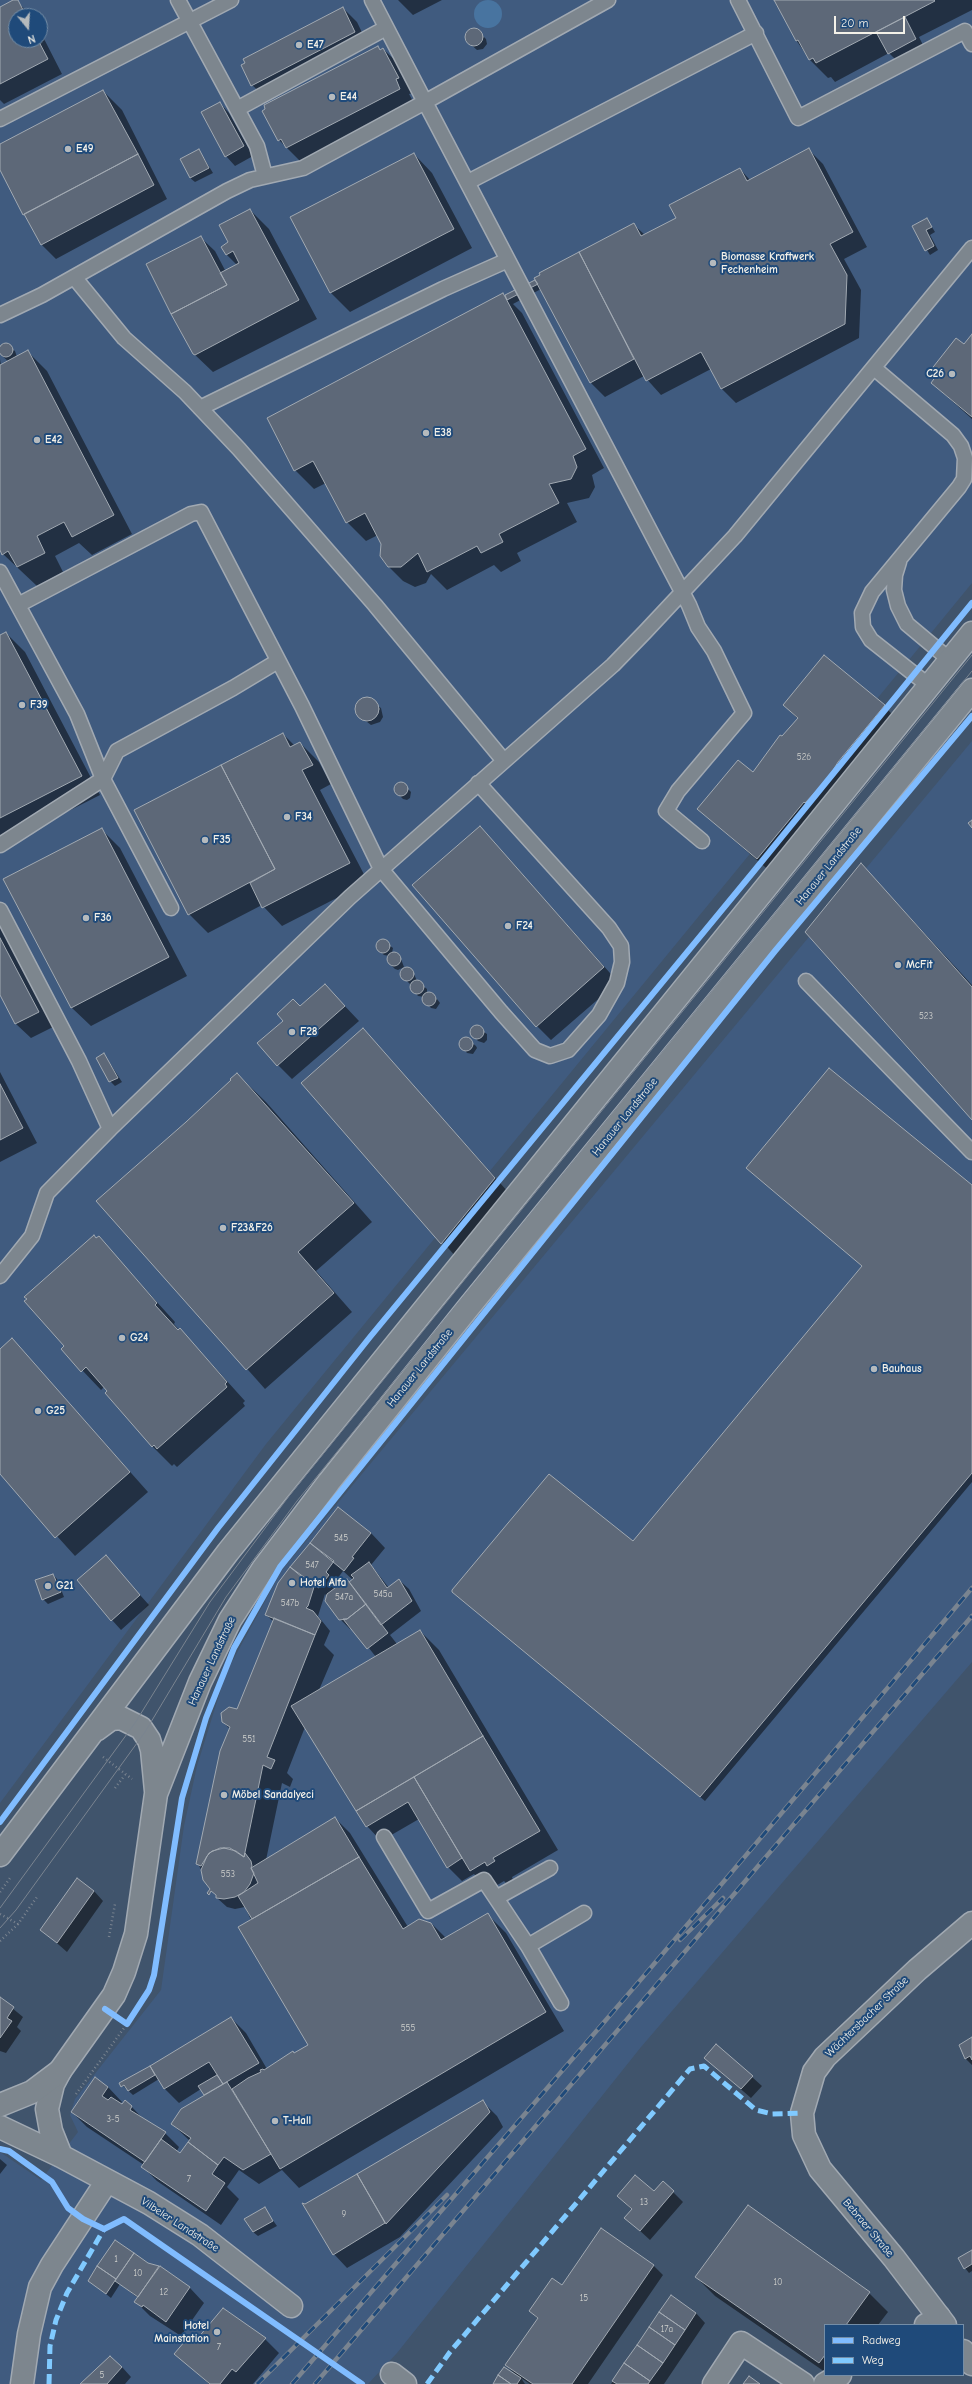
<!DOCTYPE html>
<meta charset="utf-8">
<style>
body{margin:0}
#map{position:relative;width:972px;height:2384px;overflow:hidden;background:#40546c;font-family:"Comic Neue",sans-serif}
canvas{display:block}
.legend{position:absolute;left:824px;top:2324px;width:140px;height:52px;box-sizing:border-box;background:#1f4a7a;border:1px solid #748da6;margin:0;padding:5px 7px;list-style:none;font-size:12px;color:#f4f1e8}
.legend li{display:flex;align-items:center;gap:8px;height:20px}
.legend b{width:20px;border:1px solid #748da6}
.north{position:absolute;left:8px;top:8px;width:40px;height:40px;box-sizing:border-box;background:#1f4a7a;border:1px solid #748da6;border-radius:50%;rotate:162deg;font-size:11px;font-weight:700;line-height:16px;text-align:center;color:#f4f1e8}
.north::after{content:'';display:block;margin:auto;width:14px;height:18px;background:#b5babd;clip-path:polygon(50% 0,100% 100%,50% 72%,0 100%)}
.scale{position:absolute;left:834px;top:16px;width:71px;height:18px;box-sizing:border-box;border:2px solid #f4f1e8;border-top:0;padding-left:5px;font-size:12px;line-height:14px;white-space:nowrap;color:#f4f1e8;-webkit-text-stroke:3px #1f4a7a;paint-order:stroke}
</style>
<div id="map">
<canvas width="972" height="2384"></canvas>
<ul class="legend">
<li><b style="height:5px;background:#80bcff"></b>Radweg</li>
<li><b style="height:5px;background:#80caff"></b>Weg</li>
</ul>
<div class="north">N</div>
<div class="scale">20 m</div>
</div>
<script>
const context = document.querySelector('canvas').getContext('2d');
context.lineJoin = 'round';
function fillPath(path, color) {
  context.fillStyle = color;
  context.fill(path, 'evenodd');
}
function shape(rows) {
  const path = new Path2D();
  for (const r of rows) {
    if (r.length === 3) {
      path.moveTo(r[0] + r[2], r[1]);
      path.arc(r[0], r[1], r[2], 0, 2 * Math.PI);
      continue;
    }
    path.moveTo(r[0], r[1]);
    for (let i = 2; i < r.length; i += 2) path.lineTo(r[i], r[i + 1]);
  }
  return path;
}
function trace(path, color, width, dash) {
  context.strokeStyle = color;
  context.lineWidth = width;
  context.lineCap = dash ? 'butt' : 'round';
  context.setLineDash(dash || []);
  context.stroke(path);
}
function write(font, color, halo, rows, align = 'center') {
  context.font = font + ' "Comic Neue",sans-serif';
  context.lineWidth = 4;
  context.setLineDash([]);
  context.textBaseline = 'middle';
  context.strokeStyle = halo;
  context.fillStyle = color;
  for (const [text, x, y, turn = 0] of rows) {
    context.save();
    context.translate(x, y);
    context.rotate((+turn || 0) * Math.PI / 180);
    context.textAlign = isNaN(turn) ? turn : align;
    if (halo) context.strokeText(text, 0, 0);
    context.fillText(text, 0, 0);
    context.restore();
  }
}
fillPath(shape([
 [0,0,972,0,972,583,266,1444,0,1803],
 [16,16,40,16,40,40,16,40],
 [972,741,972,1662,641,2047,397,2353,368,2384,0,2384,0,2152,41,2180,78,2132,70,2115,75,2099,161,1990,184,1826,197,1766,226,1673,282,1570]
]), '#405b7f');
fillPath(shape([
 [488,14,14]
]), '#4874a0');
fillPath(shape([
 [15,0,32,16,16,16,16,40,40,40,40,31,62,74,4,104,0,100,0,8],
 [398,0,442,0,413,15],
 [775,0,972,0,972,10,919,37,925,49,899,63,889,53,835,82,831,77,828,78,810,60,796,40],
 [343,8,357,22,369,47,267,99,252,85],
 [471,30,477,30,486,39,487,44,483,49,477,50,467,41,466,36],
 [378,47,381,50,383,49,398,63,413,93,409,94,414,103,301,162,279,140],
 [103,91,122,110,167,199,56,259,41,244,0,168,0,145],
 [220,103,229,113,253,156,235,166,226,156],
 [199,150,213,173,195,182,190,178],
 [809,150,823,164,867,247,844,259,861,290,859,338,736,403,721,388,711,369,661,395,644,376,605,397,591,383,541,289,513,304,522,313,604,468,592,475,595,487,589,498,567,503,577,522,517,553,521,561,501,572,494,565,447,590,431,574,426,583,415,587,403,581,384,562,380,550,382,544,378,535,366,541,347,522,326,483,314,489,295,470,503,294,505,296,535,281,542,275,541,273,634,225,645,235,677,219,740,169,750,180],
 [414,154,432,173,472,248,350,312,331,293,292,217],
 [250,210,269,229,317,319,213,372,193,353,200,237,215,251,226,272,237,265,226,254,230,243],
 [927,219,935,232,930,235,938,250,930,255,913,227],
 [972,335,972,419,932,383],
 [4,343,15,351,17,357,28,352,47,371,132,534,92,555,79,543,55,556,63,572,37,586,3,554,0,548,0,359,1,365,9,362,0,354,1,345],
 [6,633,25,652,100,795,0,846,0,636],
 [368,699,381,708,383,717,380,722,371,725,358,715,357,710,360,702],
 [784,705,884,706,898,720,772,873,699,810,753,774,798,719],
 [283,734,295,746,300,743,319,762,331,784,320,790,368,882,282,926,262,905,208,933,189,914],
 [399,783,403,784,411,792,410,798,407,800,403,799,395,791,395,788],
 [480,827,618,982,551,1040,537,1026],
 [101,829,120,848,187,976,91,1026,72,1008,5,880],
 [861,864,972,985,972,1118],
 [0,926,53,1027,31,1038,16,1024,0,993],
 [382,940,393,948,392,953,397,954,401,959,404,967,398,970,395,969,390,964,389,956,384,955,379,950,379,942],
 [406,968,414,974,417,981,427,989,427,994,432,994,437,999,440,1003,436,1009,431,1008,424,1000,425,997,418,996,414,991,413,984,411,985,401,975],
 [325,985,359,1021,292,1079,278,1065,300,1007],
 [476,1027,487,1034,487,1040,484,1043,478,1041,472,1034,473,1028],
 [363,1030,509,1193,456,1257,303,1083],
 [466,1038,476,1046,477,1048,473,1054,467,1053,461,1045,462,1039],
 [104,1054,122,1082,115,1086,110,1081],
 [0,1072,37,1143,0,1162],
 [237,1074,266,1102,372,1222,316,1271,352,1312,265,1389,98,1201,233,1080],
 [972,1187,972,1482,705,1801,458,1596,633,1543,863,1267],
 [99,1238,175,1322,174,1324,179,1330,198,1349,245,1401,243,1403,245,1406,177,1467,174,1464,172,1466,153,1447,106,1394,108,1392,104,1387,101,1390,62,1349,65,1346],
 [12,1339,148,1492,75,1556,0,1473,0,1350],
 [339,1509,371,1533,385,1548,371,1565,389,1588,399,1580,409,1589,421,1611,390,1635,397,1644,420,1631,439,1650,558,1850,512,1877,513,1880,507,1884,504,1881,489,1890,474,1874,462,1881,448,1867,419,1819,381,1841,367,1826,305,1727,287,1773,293,1779,290,1787,282,1783,266,1860,335,1818,350,1833,408,1927,431,1923,446,1938,487,1914,506,1933,564,2031,299,2188,282,2170,259,2184,239,2170,227,2187,239,2199,221,2225,157,2181,142,2166,144,2165,87,2127,72,2112,108,2087,122,2102,120,2104,131,2106,145,2121,165,2133,179,2147,177,2151,181,2154,190,2141,172,2124,205,2096,201,2089,179,2103,164,2088,159,2079,133,2095,121,2084,150,2067,153,2070,231,2018,246,2033,267,2069,293,2052,295,2054,309,2045,245,1907,235,1909,227,1907,217,1898,198,1864,230,1729,223,1722,238,1710,274,1622,266,1615,279,1584],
 [343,1571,353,1580,339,1586,335,1582],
 [325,1594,340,1619,350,1629,353,1628,376,1657,319,1690,334,1655,324,1645,330,1631,318,1616],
 [106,1557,149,1605,121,1630,112,1620],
 [53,1575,57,1579,64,1597,48,1604,43,1599],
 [94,1891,103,1901,67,1952,42,1930],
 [0,1998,23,2017,17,2027,21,2031,6,2053,0,2051],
 [972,2039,972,2065,966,2059],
 [705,2058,752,2077,762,2086,751,2098],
 [483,2102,497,2116,503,2127,400,2237,347,2268,333,2253,305,2206],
 [0,2159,7,2165,0,2174],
 [663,2182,683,2202,650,2240,626,2218,632,2210,618,2196,654,2193],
 [264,2208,277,2226,258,2236,253,2232],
 [116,2242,148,2264,160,2267,190,2288,204,2303,181,2336,150,2316,136,2302,138,2298,120,2284,111,2298,90,2281],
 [972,2251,972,2271,969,2273,965,2268],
 [654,2266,663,2275,588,2384,530,2384,521,2378,525,2384,494,2384,517,2376,506,2365,538,2319,530,2311,562,2286],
 [696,2277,869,2293,888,2312,878,2325,825,2325,825,2372,715,2296],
 [671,2297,696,2313,705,2323,664,2384,611,2384],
 [265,2339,279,2353,253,2384,209,2384,176,2354],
 [122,2367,131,2377,125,2384,82,2384]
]), '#0007');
const building = shape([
 [13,0,18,0,26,16,16,16,16,40,38,40,48,59,0,84,0,7,13,0],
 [774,0,934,0,935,1,816,63,813,58,809,60,798,40,796,41,774,0],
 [343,7,355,32,251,86,241,65,245,63,243,59,343,7],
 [905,17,916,39,888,54,876,32,905,17],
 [474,37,9],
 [378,46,380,50,383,48,399,78,396,79,400,89,286,148,281,139,278,141,262,111,265,109,264,105,378,46],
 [103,90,138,154,23,215,0,170,0,144,103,90],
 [220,102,244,146,225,157,201,112,220,102],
 [809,148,853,232,830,244,847,275,845,324,721,389,701,352,646,381,579,252,634,223,641,236,676,218,669,205,740,168,747,181,809,148],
 [199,149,209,168,190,178,180,159,199,149],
 [414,153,454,229,330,293,290,217,414,153],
 [138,154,154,185,41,245,24,214,138,154],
 [250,209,299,300,195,355,193,354,171,314,227,285,220,273,239,263,233,251,226,255,221,247,228,242,219,225,250,209],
 [927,218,932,227,926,230,934,246,925,251,912,226,927,218],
 [201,236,227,285,171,314,146,264,201,236],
 [579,252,634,359,590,383,534,278,540,275,539,273,579,252],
 [535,280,538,284,507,300,505,295,535,280],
 [503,293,586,449,573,456,577,467,571,479,549,484,559,503,499,534,503,542,481,553,477,546,427,572,418,553,401,567,388,567,380,556,381,544,365,513,346,523,313,461,294,471,267,418,503,293],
 [972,334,972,417,931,383,936,376,930,371,956,338,964,344,972,334],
 [6,350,7],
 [28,350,114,515,72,537,64,522,37,536,45,553,17,567,8,551,2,555,0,550,0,365,28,350],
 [6,632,82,776,0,818,0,635,6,632],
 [824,655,885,705,838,762,829,777,805,803,804,802,757,859,697,809,738,760,753,772,780,735,782,736,798,718,783,705,824,655],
 [367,709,12],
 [283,733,290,747,300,742,313,765,302,770,350,863,262,908,250,883,275,869,221,765,283,733],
 [221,765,275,869,188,915,134,810,221,765],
 [401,789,7],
 [972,820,972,828,968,823,972,820],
 [480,826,604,967,536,1027,412,885,480,826],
 [102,828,169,957,71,1008,3,879,102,828],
 [861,863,972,987,972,1120,805,932,861,863],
 [0,938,39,1012,15,1024,0,995,0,938],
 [383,946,7],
 [394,959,7],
 [407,974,7],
 [417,987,7],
 [325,984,345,1006,277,1066,257,1043,283,1021,277,1014,293,999,300,1006,325,984],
 [429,999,7],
 [477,1032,7],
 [363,1028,495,1178,441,1244,301,1083,363,1028],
 [466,1044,7],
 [104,1053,118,1078,109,1082,96,1058,104,1053],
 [829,1068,972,1185,972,1473,700,1797,452,1592,452,1590,549,1474,633,1541,862,1266,746,1168,829,1068],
 [237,1073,354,1203,298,1252,334,1293,246,1370,96,1201,186,1122,231,1080,230,1079,237,1073],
 [0,1084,23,1128,0,1140,0,1084],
 [94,1235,96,1238,99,1236,157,1303,155,1305,178,1330,180,1328,227,1382,225,1384,227,1387,157,1449,154,1445,152,1447,105,1393,107,1391,86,1367,81,1372,61,1349,64,1346,24,1301,27,1299,24,1297,94,1235],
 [12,1338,130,1472,55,1538,0,1474,0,1349,12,1338],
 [338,1507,371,1533,352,1557,354,1558,344,1571,310,1543,338,1507],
 [310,1543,334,1561,326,1572,329,1575,319,1588,290,1567,310,1543],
 [106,1555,140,1595,111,1621,77,1580,106,1555],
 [369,1562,387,1588,399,1579,412,1601,381,1625,349,1582,354,1578,351,1575,369,1562],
 [290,1567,314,1587,308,1606,306,1608,313,1611,321,1621,315,1635,265,1615,278,1583,290,1567],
 [53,1574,61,1592,42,1600,35,1580,53,1574],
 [347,1579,366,1604,347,1619,339,1620,325,1601,327,1594,347,1579],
 [366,1604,388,1633,367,1649,343,1619,347,1619,366,1604],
 [274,1618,315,1635,267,1757,275,1760,271,1769,263,1765,244,1857,230,1848,220,1848,209,1853,201,1866,196,1864,220,1751,230,1727,222,1722,221,1713,229,1707,237,1709,274,1618],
 [420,1630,483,1736,356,1811,291,1706,420,1630],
 [483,1736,540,1831,493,1858,495,1861,487,1866,485,1862,470,1871,414,1777,483,1736],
 [414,1777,462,1858,447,1868,408,1802,366,1827,356,1811,414,1777],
 [335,1817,359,1857,252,1919,238,1896,258,1883,251,1868,335,1817],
 [224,1848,236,1851,244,1857,245,1853,251,1861,252,1866,251,1868,254,1873,250,1884,244,1892,235,1897,224,1899,216,1898,216,1895,211,1891,209,1895,207,1893,210,1889,203,1880,201,1870,207,1856,212,1851,224,1848],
 [359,1857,403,1929,419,1919,431,1923,441,1940,488,1913,546,2012,280,2169,232,2089,248,2078,261,2072,260,2070,263,2069,264,2070,293,2051,294,2053,308,2045,238,1927,359,1857],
 [77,1878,94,1891,57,1943,40,1930,77,1878],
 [0,1997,14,2007,7,2018,12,2021,0,2038,0,1997],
 [231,2017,259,2063,223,2084,209,2062,164,2089,150,2066,231,2017],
 [972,2037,972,2060,970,2056,965,2059,959,2045,972,2037],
 [716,2044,753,2076,741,2089,704,2058,716,2044],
 [150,2066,155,2075,128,2091,124,2085,121,2087,119,2083,150,2066],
 [217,2075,223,2084,204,2095,198,2086,217,2075],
 [95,2077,108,2087,102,2096,108,2100,111,2097,122,2104,125,2100,132,2106,130,2110,166,2132,145,2162,71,2112,95,2077],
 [227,2082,271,2154,243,2170,224,2157,218,2165,188,2142,191,2138,171,2124,181,2109,227,2082],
 [483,2100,490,2112,386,2224,357,2174,483,2100],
 [161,2139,180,2153,188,2142,218,2165,212,2174,225,2183,206,2211,141,2167,161,2139],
 [357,2174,385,2223,333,2255,302,2203,305,2204,357,2174],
 [635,2175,654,2191,663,2181,674,2191,640,2231,624,2218,632,2209,617,2196,635,2175],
 [748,2205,870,2292,846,2325,825,2325,825,2355,819,2363,695,2277,748,2205],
 [265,2207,273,2221,253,2232,244,2219,265,2207],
 [601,2228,654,2265,572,2384,533,2384,505,2365,538,2318,529,2311,552,2278,562,2285,601,2228],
 [115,2240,134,2253,116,2279,97,2266,115,2240],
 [972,2250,972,2264,964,2269,958,2258,972,2250],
 [134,2253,148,2263,159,2266,138,2297,115,2281,134,2253],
 [97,2266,116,2279,106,2294,88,2281,97,2266],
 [160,2266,190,2287,166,2322,143,2305,142,2307,134,2302,160,2266],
 [671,2295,696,2313,685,2330,659,2312,671,2295],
 [223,2308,266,2338,236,2372,232,2369,220,2384,210,2384,174,2354,191,2334,197,2339,223,2308],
 [659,2312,685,2330,675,2345,649,2327,659,2312],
 [649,2327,675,2345,663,2363,637,2345,649,2327],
 [637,2345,663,2363,650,2381,624,2363,637,2345],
 [110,2356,122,2367,107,2384,80,2384,110,2356],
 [624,2363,650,2381,648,2384,617,2384,612,2381,624,2363],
 [504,2367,521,2378,517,2384,511,2384,498,2375,504,2367],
 [498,2375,511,2384,493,2384,498,2375],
 [749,2376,760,2384,743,2384,749,2376]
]);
fillPath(building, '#5d6878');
trace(building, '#a1a9b2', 1);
const lane = shape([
 [178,0,257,146,265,176],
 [608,0,425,102,689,605,698,627,714,651,744,713,678,791,666,811,702,841],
 [738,0,798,118,965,31,972,44],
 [237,109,386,28],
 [0,119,231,0],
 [468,182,756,33],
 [74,277,124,338,185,392,239,449,375,605,504,761],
 [0,315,42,295,227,191,250,180,303,168,425,102,372,0],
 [874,368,953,435,961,446,965,458,964,479,959,487,872,592,862,613,863,627,871,640,928,685],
 [200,408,443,289,508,260],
 [899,562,895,575,894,590,898,606,907,624,950,660],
 [0,572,77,714,103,779,171,908],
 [18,605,191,514,201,512,302,706,381,869,501,1012,535,1050,550,1056,568,1050,599,1015,617,983,622,962,621,946,609,928,478,783],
 [0,845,103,779,117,751,233,688,278,661],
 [0,910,79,1061,110,1129],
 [806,981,972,1152],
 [0,1276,32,1236,47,1193,110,1129,350,897,613,665,645,632,735,536,972,248],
 [384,1837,428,1911,484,1880,528,1946,561,2003],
 [496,1898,550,1868],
 [528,1946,584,1913]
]);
const street = shape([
 [60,2071,53,2084,47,2109,51,2131,61,2156],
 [0,2127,61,2156,149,2203,200,2235,291,2306],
 [926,2325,939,2317],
 [392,2374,405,2384],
 [22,2384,29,2334,40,2287,52,2265,107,2181],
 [714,2384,741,2343,803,2384],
 [825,2384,840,2375]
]);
const secondary = shape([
 [945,2325,894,2258,820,2169,804,2135,802,2113,814,2072,825,2057,917,1970,972,1923],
 [963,2351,972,2364]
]);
const primary = shape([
 [96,1730,111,1719,121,1718,141,1728,149,1740,152,1750,156,1791],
 [0,1855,228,1552,972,633],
 [0,2105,32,2092,60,2071,114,1995,124,1972,136,1934,156,1794,200,1682,230,1620,263,1569,329,1482,468,1308,972,690]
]);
trace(lane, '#a1a9b2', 17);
trace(street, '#a1a9b2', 25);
trace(secondary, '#a1a9b2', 25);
trace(primary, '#a1a9b2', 25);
trace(shape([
 [103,1757,132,1779],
 [115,1788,125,1775],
 [0,1892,10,1878],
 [0,1914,18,1924,37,1897],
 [109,1937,115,1904],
 [0,1941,18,1924],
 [76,2094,127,2024]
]), '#7a8490', 2.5, [1, 3]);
trace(lane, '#7d868e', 14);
trace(street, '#7d868e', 22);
trace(secondary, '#7d868e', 22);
trace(primary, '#7d868e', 22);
trace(shape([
 [0,1908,135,1723,210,1602,289,1496,972,655],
 [0,1928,16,1910,145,1732,226,1597,297,1501,972,671]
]), '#7a8490', 1);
const rail = shape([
 [680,1940,723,1898],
 [257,2384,447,2195],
 [292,2384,643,1977,972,1588],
 [315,2384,972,1616]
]);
trace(rail, '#7a8490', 4.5);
trace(rail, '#1f4a7a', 3, [9]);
trace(shape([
 [49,2384,50,2346,56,2320,67,2293,104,2229],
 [427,2384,450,2352,690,2069,704,2066,756,2110,772,2114,802,2113]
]), '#80caff', 5, [10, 5]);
trace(shape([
 [0,1822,218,1528,370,1337,754,871,972,603],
 [105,2009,127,2024,149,1990,154,1975,182,1798,206,1718,234,1648,280,1567,775,951,972,716],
 [0,2149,9,2151,52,2182,68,2208,83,2219,104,2229,124,2219,362,2384]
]), '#80bcff', 6);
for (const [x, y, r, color] of [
 [299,45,4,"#b5babd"],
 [332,97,4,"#b5babd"],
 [68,149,4,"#b5babd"],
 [713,263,4,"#b5babd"],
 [952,374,4,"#b5babd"],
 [426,433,4,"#b5babd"],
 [37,440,4,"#b5babd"],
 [22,705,4,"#b5babd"],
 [287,817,4,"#b5babd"],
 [205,840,4,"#b5babd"],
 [86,918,4,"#b5babd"],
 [508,926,4,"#b5babd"],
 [898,965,4,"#b5babd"],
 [292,1032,4,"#b5babd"],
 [223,1228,4,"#b5babd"],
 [122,1338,4,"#b5babd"],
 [874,1369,4,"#b5babd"],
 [38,1411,4,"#b5babd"],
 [292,1583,4,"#b5babd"],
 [48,1586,4,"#b5babd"],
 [224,1795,4,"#b5babd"],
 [275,2121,4,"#b5babd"],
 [217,2332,4,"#b5babd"]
]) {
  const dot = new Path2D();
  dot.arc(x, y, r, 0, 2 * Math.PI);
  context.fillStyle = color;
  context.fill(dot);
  trace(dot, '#1f4a7a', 1.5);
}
write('9px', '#cecfcc', null, [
 ["526",804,757],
 ["523",926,1016],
 ["545",341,1538],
 ["547",312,1565],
 ["545a",383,1594],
 ["547a",344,1597],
 ["547b",290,1603],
 ["551",249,1739],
 ["553",228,1874],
 ["555",408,2028],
 ["3-5",113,2119],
 ["7",189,2179],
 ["13",644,2202],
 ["9",344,2214],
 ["1",116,2259],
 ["10",138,2273],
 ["10",778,2282],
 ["12",164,2292],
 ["15",584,2298],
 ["17a",667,2329],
 ["7",219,2347],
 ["5",102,2375]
]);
write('bold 11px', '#f4f1e8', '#1f4a7a', [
 ["E47",307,45],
 ["E44",340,97],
 ["E49",76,149],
 ["Biomasse Kraftwerk",721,257],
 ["Fechenheim",721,270],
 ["C26",944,374,"right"],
 ["E38",434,433],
 ["E42",45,440],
 ["F39",30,705],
 ["F34",295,817],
 ["F35",213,840],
 ["F36",94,918],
 ["F24",516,926],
 ["McFit",906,965],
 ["F28",300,1032],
 ["F23&F26",231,1228],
 ["G24",130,1338],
 ["Bauhaus",882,1369],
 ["G25",46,1411],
 ["Hotel Alfa",300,1583],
 ["G21",56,1586],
 ["Möbel Sandalyeci",232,1795],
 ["T-Hall",283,2121],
 ["Hotel",209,2326,"right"],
 ["Mainstation",209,2339,"right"]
], 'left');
write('11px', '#f4f1e8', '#1f4a7a', [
 ["Hanauer Landstraße",829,866,-51],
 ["Hanauer Landstraße",625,1117,-51],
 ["Hanauer Landstraße",420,1368,-51],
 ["Hanauer Landstraße",212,1661,-65],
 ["Wächtersbacher Straße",867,2017,-44],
 ["Vilbeler Landstraße",180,2225,33],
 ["Bebraer Straße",868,2228,50]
]);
</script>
